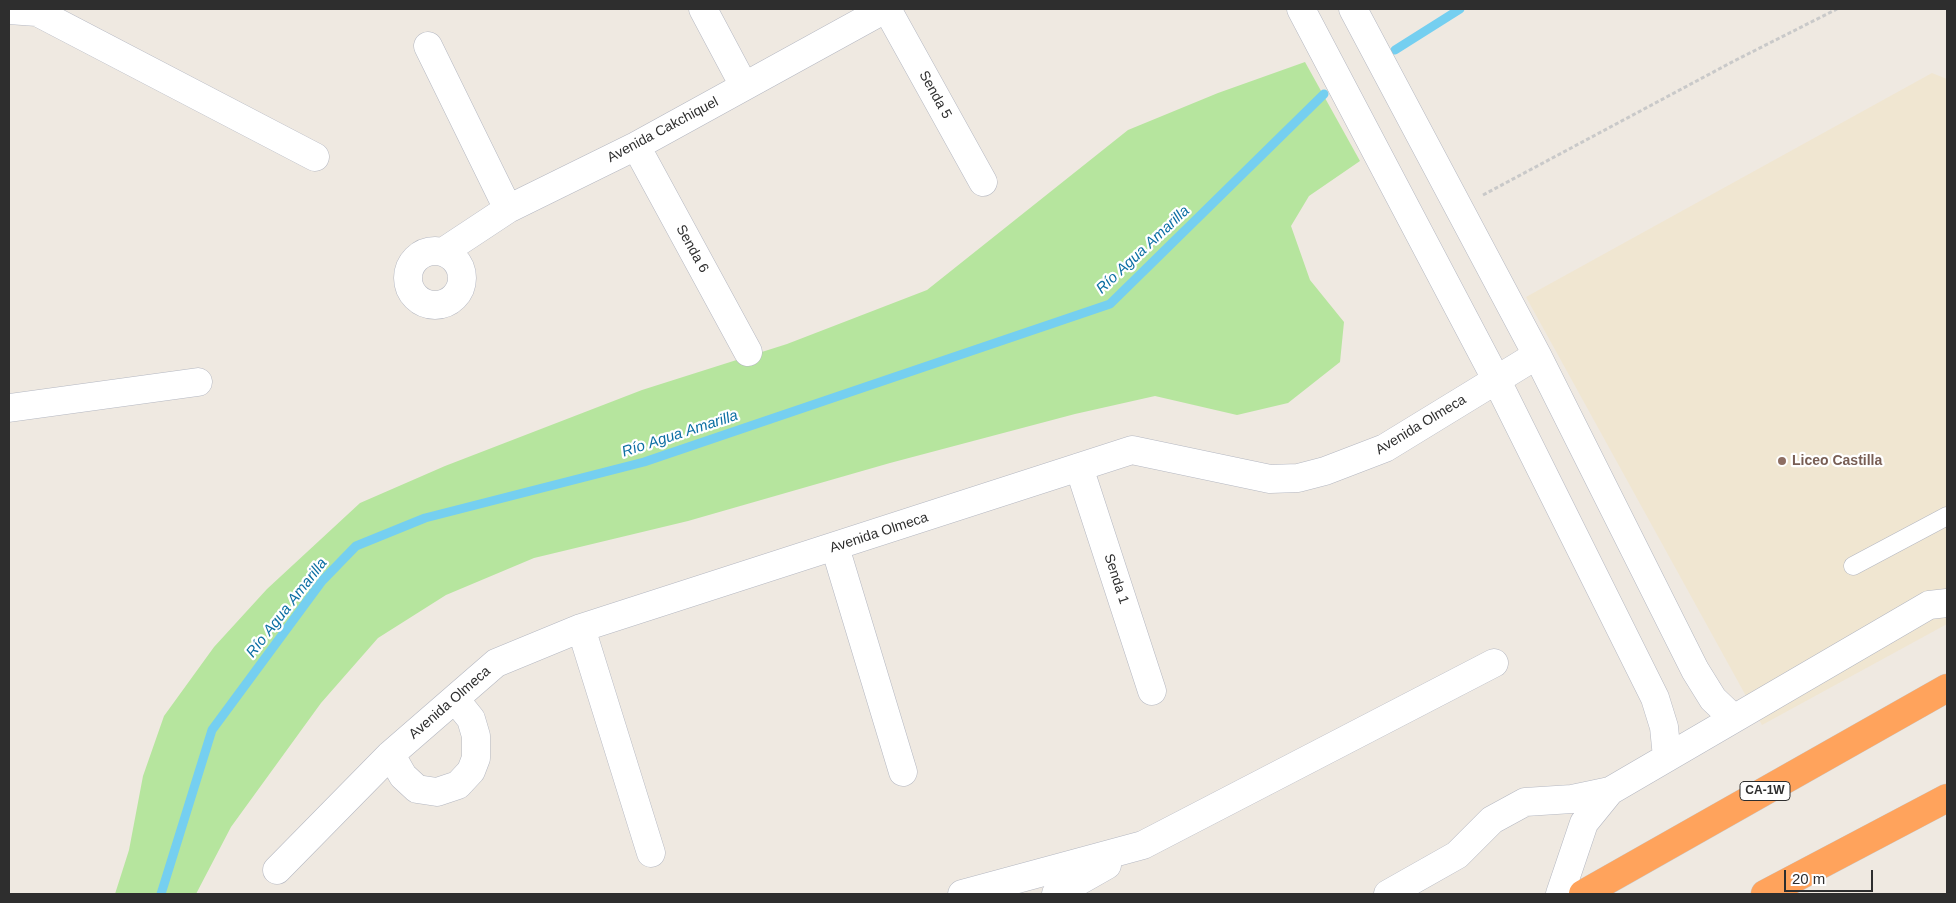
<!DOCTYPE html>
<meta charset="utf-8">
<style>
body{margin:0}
#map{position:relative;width:1956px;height:903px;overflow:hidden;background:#efe9e1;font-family:Helvetica,sans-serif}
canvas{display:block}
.frame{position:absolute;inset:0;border:10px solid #2e2e2e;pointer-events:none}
.scale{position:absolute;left:1784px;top:870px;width:89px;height:22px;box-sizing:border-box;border:2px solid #2e2e2e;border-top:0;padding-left:6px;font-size:15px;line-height:18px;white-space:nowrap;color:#2e2e2e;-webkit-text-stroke:4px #fff;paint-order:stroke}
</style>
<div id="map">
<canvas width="1956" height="903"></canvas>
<div class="frame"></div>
<div class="scale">20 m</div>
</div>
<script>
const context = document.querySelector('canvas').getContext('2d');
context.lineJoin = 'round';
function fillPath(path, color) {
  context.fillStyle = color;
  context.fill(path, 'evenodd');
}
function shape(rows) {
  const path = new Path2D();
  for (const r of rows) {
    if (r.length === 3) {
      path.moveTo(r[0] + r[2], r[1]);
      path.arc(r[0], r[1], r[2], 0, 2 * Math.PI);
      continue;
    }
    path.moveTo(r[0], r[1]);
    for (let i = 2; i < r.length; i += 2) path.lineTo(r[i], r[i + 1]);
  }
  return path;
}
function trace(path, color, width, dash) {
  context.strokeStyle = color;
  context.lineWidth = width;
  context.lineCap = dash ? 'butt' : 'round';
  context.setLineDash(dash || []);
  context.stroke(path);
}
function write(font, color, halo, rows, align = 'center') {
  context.font = font + ' Helvetica,sans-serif';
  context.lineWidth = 4.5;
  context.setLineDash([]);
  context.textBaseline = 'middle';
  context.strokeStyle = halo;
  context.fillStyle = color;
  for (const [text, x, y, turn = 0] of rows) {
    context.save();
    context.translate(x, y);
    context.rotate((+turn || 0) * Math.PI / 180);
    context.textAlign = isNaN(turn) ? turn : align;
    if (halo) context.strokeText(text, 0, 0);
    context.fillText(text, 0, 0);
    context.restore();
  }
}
fillPath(shape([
 [1932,73,1947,79,1947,624,1762,725,1526,297]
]), '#f0e6d1');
fillPath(shape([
 [1305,62,1360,161,1309,196,1291,226,1310,280,1344,322,1340,362,1288,403,1237,415,1155,396,1075,414,890,463,688,521,534,558,446,595,378,638,321,703,231,827,196,894,115,894,129,850,143,776,164,716,214,647,267,589,360,503,445,466,642,390,787,344,927,290,1128,130,1218,93]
]), '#b6e59e');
trace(shape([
 [1395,50,1460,9],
 [161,894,212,730,322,581,356,546,425,518,644,462,1110,304,1324,94]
]), '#75cff0', 9);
const lane = shape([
 [1853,566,1947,516]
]);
const street = shape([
 [703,9,744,86],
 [887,9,983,182],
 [1301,9,1496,379,1655,698,1664,727,1667,757],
 [1353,9,1537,355,1695,670,1713,699,1733,718],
 [9,10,37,12,41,9],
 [37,12,315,157],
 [428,46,508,209],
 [636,146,748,352],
 [435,278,27],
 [443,252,508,209,636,146,885,9],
 [9,408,198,382],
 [1079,467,1152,691],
 [835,547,903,772],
 [581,628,651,853],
 [391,755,403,776,417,789,437,792,458,785,471,771,476,758,476,736,471,719,455,699],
 [277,870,390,755,496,663,581,628,1132,450,1270,479,1298,478,1325,471,1385,448,1537,355],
 [962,894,1143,845,1494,663],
 [1056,894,1107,865],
 [1388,894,1457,855,1492,820,1525,802,1572,799,1610,791],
 [1560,894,1584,823,1610,791,1929,605,1947,603]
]);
const highway = shape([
 [1583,894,1947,688],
 [1765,894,1947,798]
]);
trace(lane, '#b4b7c1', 19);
trace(street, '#b4b7c1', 29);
trace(highway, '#c9c9c9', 29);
trace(shape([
 [1483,195,1734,61,1837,9]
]), '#c9c9c9', 3, [4, 2.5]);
trace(lane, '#fff', 18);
trace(street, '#fff', 28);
trace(highway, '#ffa35c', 28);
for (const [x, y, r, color] of [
 [1782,461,5,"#8d6e63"]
]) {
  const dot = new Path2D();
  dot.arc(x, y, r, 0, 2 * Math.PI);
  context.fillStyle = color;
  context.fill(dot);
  trace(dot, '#fff', 2);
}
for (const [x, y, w] of [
 [1765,791,50]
]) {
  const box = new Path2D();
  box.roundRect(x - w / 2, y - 9.5, w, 19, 4);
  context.fillStyle = '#fff';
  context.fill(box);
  trace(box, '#2e2e2e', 1);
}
write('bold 12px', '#2e2e2e', null, [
 ["CA-1W",1765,791]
]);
write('14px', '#2e2e2e', '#fff', [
 ["Senda 5",935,95,61],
 ["Avenida Cakchiquel",663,130,-28],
 ["Senda 6",692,249,61],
 ["Avenida Olmeca",1421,425,-31],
 ["Avenida Olmeca",879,533,-18],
 ["Senda 1",1116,579,72],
 ["Avenida Olmeca",450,703,-41]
]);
write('bold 14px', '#785e54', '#fff', [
 ["Liceo Castilla",1792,461]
], 'left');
write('italic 15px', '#0d6fa3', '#fff', [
 ["Río Agua Amarilla",1143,250,-43],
 ["Río Agua Amarilla",680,434,-18],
 ["Río Agua Amarilla",287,608,-52]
]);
</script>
